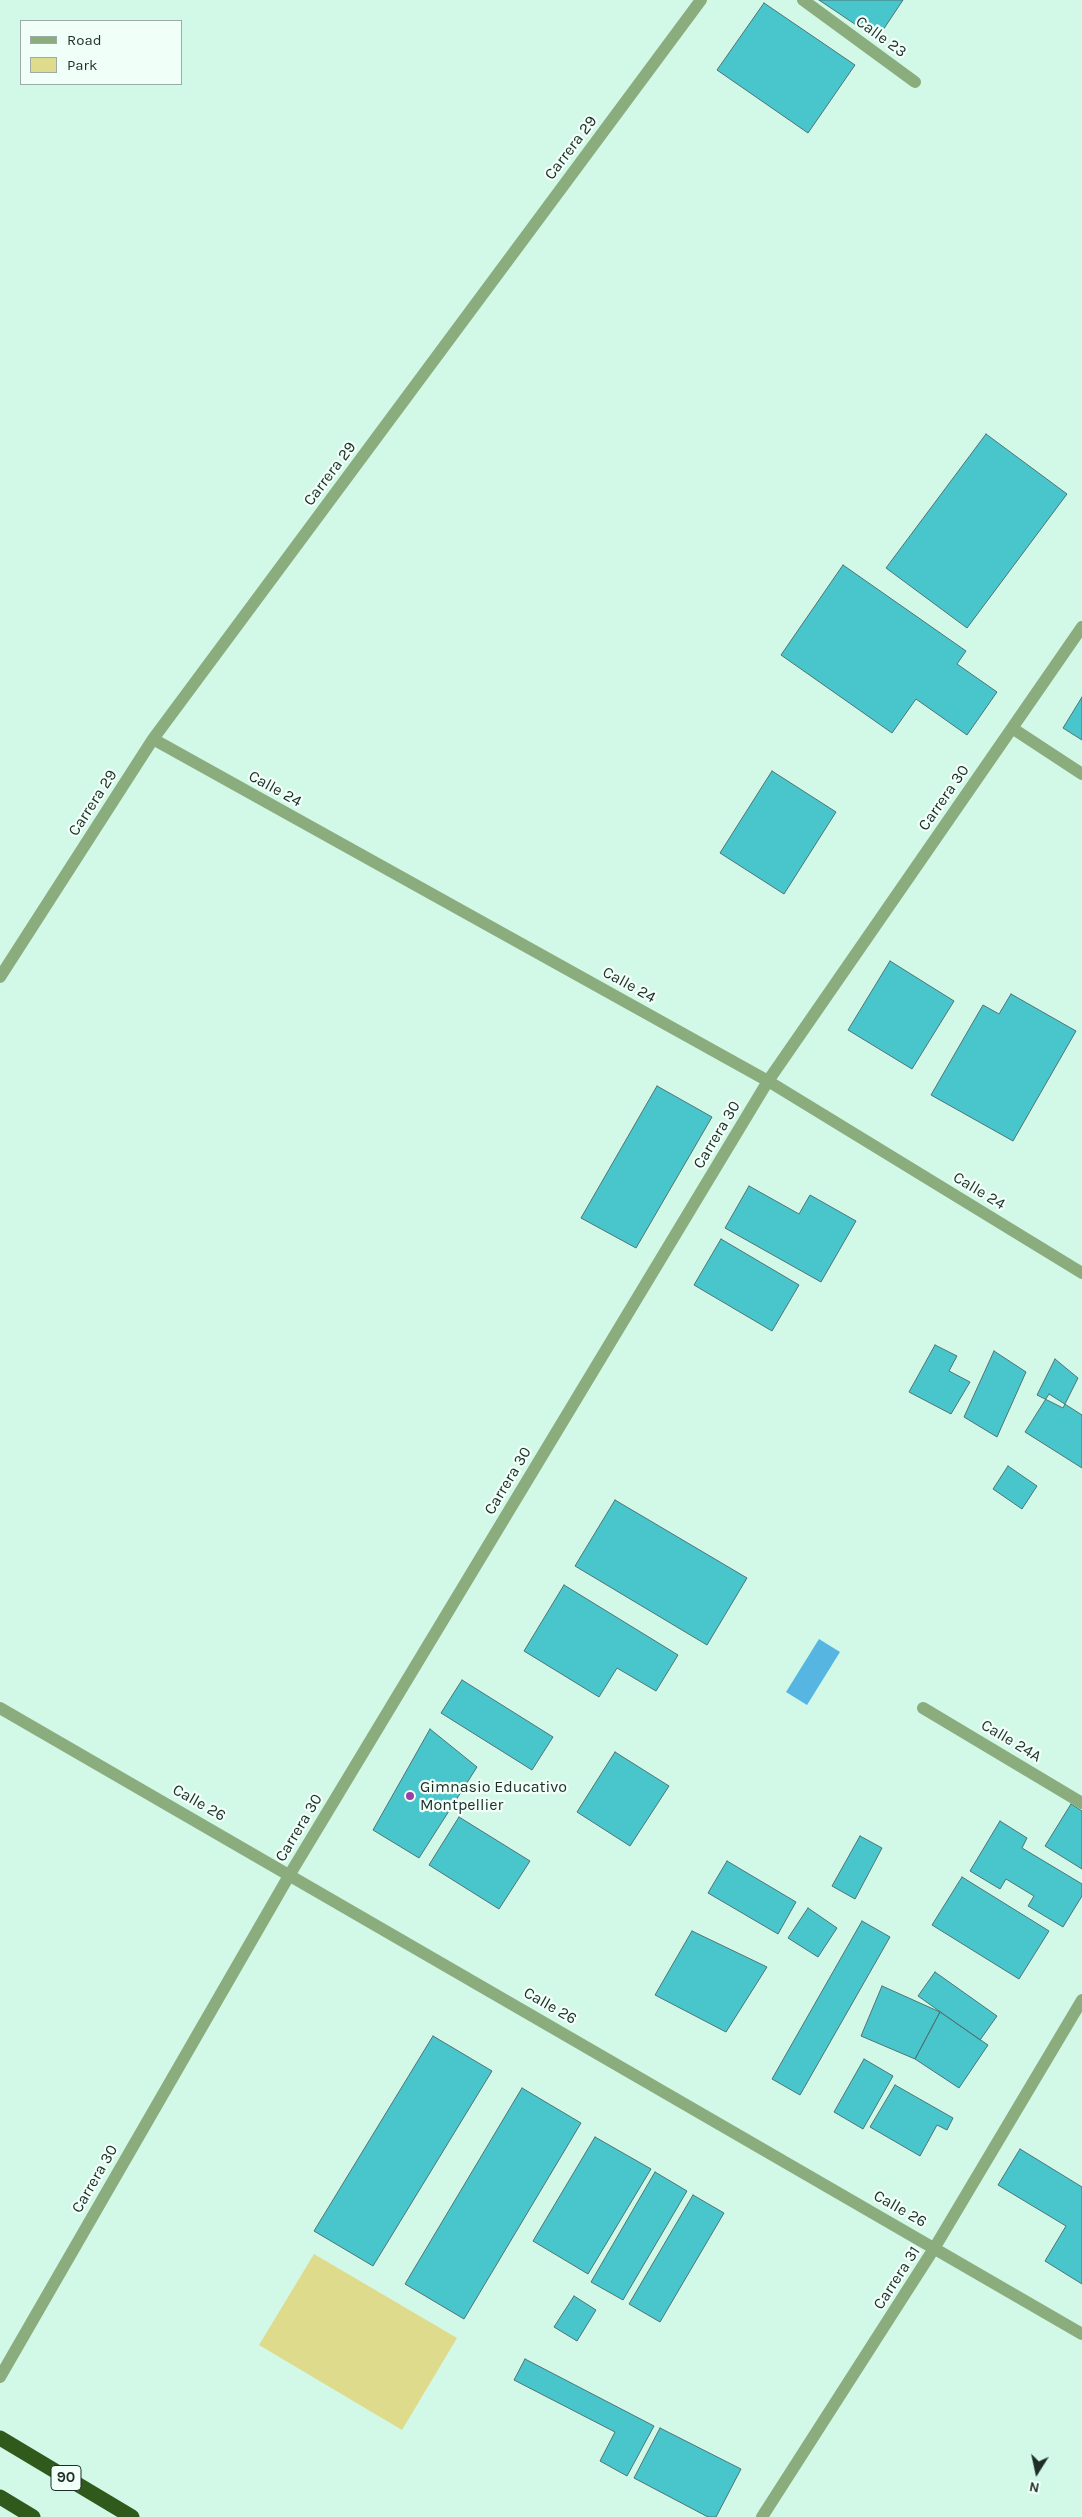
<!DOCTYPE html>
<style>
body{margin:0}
#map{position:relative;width:1082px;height:2517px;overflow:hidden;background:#d2f8e8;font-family:Karla,sans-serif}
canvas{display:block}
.legend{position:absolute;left:20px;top:20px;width:162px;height:65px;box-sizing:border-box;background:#f0fff8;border:1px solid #9caba5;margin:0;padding:6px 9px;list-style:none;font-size:15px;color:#1f2e28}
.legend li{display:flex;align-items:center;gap:10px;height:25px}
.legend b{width:25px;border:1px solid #9caba5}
.north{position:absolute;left:1012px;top:2447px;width:50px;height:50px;-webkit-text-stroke:4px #f0fff8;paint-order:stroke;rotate:190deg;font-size:14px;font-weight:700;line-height:20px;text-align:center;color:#1f2e28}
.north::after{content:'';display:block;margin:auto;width:18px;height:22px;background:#1f2e28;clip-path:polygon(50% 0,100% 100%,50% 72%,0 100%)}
</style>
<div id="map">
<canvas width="1082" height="2517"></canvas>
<ul class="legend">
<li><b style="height:6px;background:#8bad7e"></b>Road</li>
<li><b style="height:14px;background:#dfdb8c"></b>Park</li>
</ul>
<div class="north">N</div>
</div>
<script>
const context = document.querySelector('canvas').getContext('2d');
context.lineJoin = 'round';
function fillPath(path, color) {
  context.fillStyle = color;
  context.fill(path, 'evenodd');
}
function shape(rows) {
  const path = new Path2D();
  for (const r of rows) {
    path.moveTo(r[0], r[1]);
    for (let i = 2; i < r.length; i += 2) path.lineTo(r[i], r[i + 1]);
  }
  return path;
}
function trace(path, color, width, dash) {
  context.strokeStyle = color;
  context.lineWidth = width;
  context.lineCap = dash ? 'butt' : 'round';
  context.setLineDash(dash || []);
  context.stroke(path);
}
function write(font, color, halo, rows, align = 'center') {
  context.font = font + ' Karla,sans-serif';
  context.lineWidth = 4.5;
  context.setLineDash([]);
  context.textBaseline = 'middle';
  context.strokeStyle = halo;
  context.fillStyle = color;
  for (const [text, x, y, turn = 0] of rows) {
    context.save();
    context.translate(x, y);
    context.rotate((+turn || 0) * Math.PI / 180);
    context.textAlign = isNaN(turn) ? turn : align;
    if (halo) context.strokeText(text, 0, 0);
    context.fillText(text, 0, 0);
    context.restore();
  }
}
fillPath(shape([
 [314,2254,457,2338,402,2430,259,2345]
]), '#dfdb8c');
fillPath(shape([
 [819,1639,840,1652,807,1705,786,1692]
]), '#57b6e1');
const building = shape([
 [819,0,903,0,877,39,819,0],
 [764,3,855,65,808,133,717,70,764,3],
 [986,434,1067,494,967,628,886,568,986,434],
 [843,565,966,651,957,664,997,692,967,735,916,699,892,733,781,655,843,565],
 [1082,697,1082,740,1063,728,1082,697],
 [772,771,836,812,784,894,720,853,772,771],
 [890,961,954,1001,912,1069,848,1030,890,961],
 [1011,994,1076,1031,1013,1141,931,1095,983,1005,999,1014,1011,994],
 [657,1086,712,1117,636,1248,581,1218,657,1086],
 [749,1186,799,1214,810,1195,856,1221,821,1282,725,1228,749,1186],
 [721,1239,799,1285,772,1331,694,1285,721,1239],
 [935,1345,957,1356,949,1371,970,1382,951,1414,909,1392,935,1345],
 [994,1351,1026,1372,997,1437,964,1417,994,1351],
 [1055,1359,1078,1378,1063,1408,1037,1395,1055,1359],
 [1049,1394,1082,1415,1082,1468,1025,1432,1049,1394],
 [1008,1466,1037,1486,1022,1509,993,1489,1008,1466],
 [615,1500,747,1578,707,1645,575,1566,615,1500],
 [564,1585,678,1655,656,1691,617,1668,599,1697,524,1651,564,1585],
 [462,1680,553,1737,532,1770,441,1713,462,1680],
 [430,1729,477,1767,419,1858,373,1830,430,1729],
 [615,1752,669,1786,630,1846,577,1812,615,1752],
 [1071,1804,1082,1811,1082,1869,1045,1846,1071,1804],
 [459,1817,530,1861,499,1909,429,1865,459,1817],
 [1000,1821,1027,1838,1022,1848,1082,1884,1082,1896,1063,1927,1028,1906,1034,1896,1006,1879,1000,1889,970,1871,1000,1821],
 [860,1836,882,1848,855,1899,832,1886,860,1836],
 [727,1861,796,1902,778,1934,708,1893,727,1861],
 [962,1877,1049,1931,1019,1979,932,1925,962,1877],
 [808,1908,837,1928,818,1957,788,1938,808,1908],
 [862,1921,890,1937,800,2095,772,2079,862,1921],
 [692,1931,767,1967,726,2032,655,1995,692,1931],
 [935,1972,997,2016,980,2040,918,1996,935,1972],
 [882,1986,940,2012,915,2059,861,2036,882,1986],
 [940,2012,988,2045,959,2088,915,2059,940,2012],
 [433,2036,492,2071,373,2266,314,2231,433,2036],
 [864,2059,893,2076,863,2129,834,2112,864,2059],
 [895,2085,953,2118,947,2130,937,2125,920,2156,870,2127,895,2085],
 [522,2088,581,2123,464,2319,405,2284,522,2088],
 [595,2137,651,2169,588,2274,533,2241,595,2137],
 [1020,2149,1082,2187,1082,2284,1045,2261,1066,2226,998,2185,1020,2149],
 [655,2172,687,2191,623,2300,591,2282,655,2172],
 [693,2195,724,2213,660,2322,629,2304,693,2195],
 [574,2296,596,2310,577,2341,554,2327,574,2296],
 [525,2359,654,2426,627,2476,600,2461,615,2432,514,2380,525,2359],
 [660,2428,741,2469,716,2517,708,2517,634,2478,660,2428]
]);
fillPath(building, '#49c6cc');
trace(building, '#4d7476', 1);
trace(shape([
 [803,0,915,82],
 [1012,728,1082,774],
 [153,739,768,1081,1082,1273],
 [0,977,153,739,701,0],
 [0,1708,1082,2334],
 [923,1708,1082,1803],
 [0,2377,290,1874,768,1081,1082,627],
 [762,2517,935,2247,1082,2000]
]), '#8bad7e', 12);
trace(shape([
 [0,2438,132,2517],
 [0,2497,33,2517]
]), '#30591c', 15);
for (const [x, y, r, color] of [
 [410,1796,5,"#9d3fa7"]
]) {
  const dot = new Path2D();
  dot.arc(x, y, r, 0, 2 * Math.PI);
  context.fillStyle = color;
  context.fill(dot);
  trace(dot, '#f0fff8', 2);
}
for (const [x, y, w] of [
 [66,2478,30]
]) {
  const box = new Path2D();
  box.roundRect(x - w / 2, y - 12.5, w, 25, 4);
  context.fillStyle = '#f0fff8';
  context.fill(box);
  trace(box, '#1f2e28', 1);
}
write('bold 15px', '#1f2e28', null, [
 ["90",66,2478]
]);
write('16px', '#1f2e28', '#f0fff8', [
 ["Calle 23",881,37,36],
 ["Carrera 29",571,148,-53],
 ["Carrera 29",330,474,-53],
 ["Calle 24",275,789,29],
 ["Carrera 30",944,798,-55],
 ["Carrera 29",93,803,-57],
 ["Calle 24",629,985,29],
 ["Carrera 30",717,1135,-59],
 ["Calle 24",979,1191,31],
 ["Carrera 30",508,1481,-59],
 ["Calle 24A",1011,1741,31],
 ["Calle 26",199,1803,30],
 ["Carrera 30",299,1828,-59],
 ["Calle 26",550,2006,30],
 ["Carrera 30",95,2179,-60],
 ["Calle 26",900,2209,30],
 ["Carrera 31",897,2278,-57]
]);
write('16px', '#1f2e28', '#f0fff8', [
 ["Gimnasio Educativo",420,1787],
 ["Montpellier",420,1805]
], 'left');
</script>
